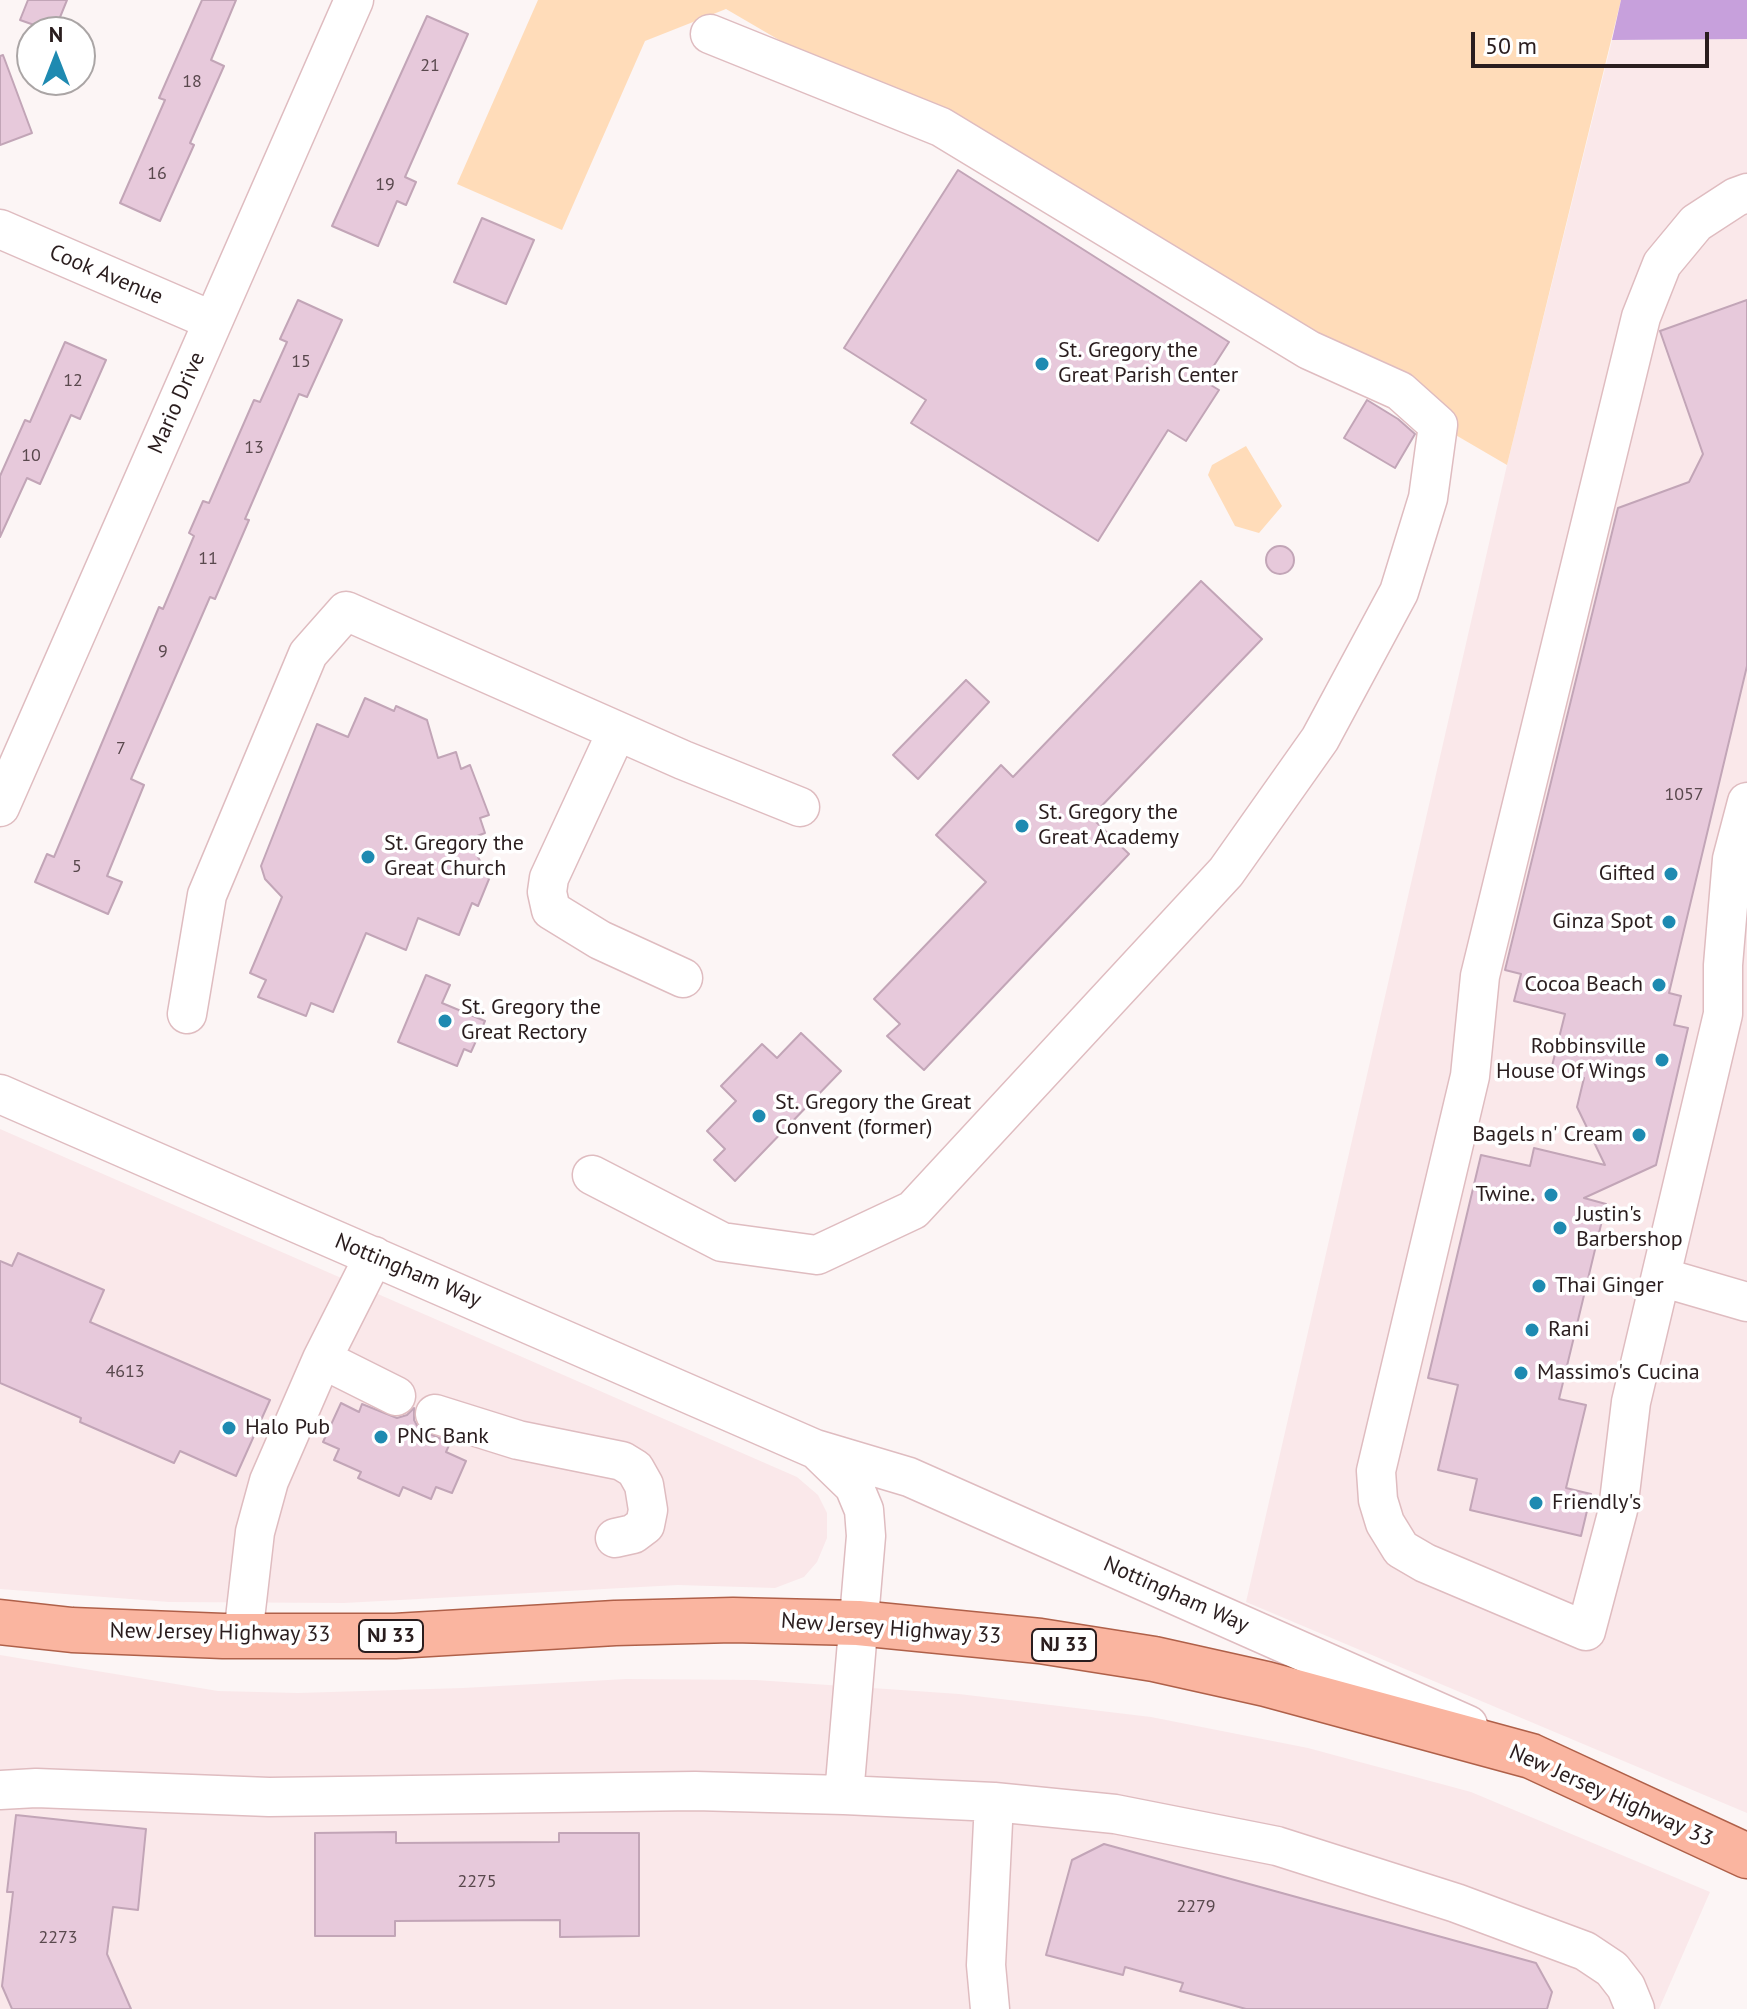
<!DOCTYPE html>
<style>
body{margin:0}
#map{position:relative;width:1747px;height:2009px;overflow:hidden;background:#fcf5f5;font-family:"PT Sans",sans-serif}
canvas{display:block}
.north{position:absolute;left:16px;top:16px;width:80px;height:80px;box-sizing:border-box;background:#fff;border:2px solid #aaa5a5;border-radius:50%;rotate:0deg;font-size:22px;font-weight:700;line-height:32px;text-align:center;color:#2a1d1e}
.north::after{content:'';display:block;margin:auto;width:28px;height:36px;background:#1e8ab1;clip-path:polygon(50% 0,100% 100%,50% 72%,0 100%)}
.scale{position:absolute;left:1471px;top:32px;width:238px;height:36px;box-sizing:border-box;border:4px solid #2a1d1e;border-top:0;padding-left:10px;font-size:24px;line-height:28px;white-space:nowrap;color:#2a1d1e;-webkit-text-stroke:6px #fff;paint-order:stroke}
</style>
<div id="map">
<canvas width="1747" height="2009"></canvas>
<div class="north">N</div>
<div class="scale">50 m</div>
</div>
<script>
const context = document.querySelector('canvas').getContext('2d');
context.lineJoin = 'round';
function fillPath(path, color) {
  context.fillStyle = color;
  context.fill(path, 'evenodd');
}
function shape(rows) {
  const path = new Path2D();
  for (const r of rows) {
    if (r.length === 3) {
      path.moveTo(r[0] + r[2], r[1]);
      path.arc(r[0], r[1], r[2], 0, 2 * Math.PI);
      continue;
    }
    path.moveTo(r[0], r[1]);
    for (let i = 2; i < r.length; i += 2) path.lineTo(r[i], r[i + 1]);
  }
  return path;
}
function trace(path, color, width, dash) {
  context.strokeStyle = color;
  context.lineWidth = width;
  context.lineCap = dash ? 'butt' : 'round';
  context.setLineDash(dash || []);
  context.stroke(path);
}
function write(font, color, halo, rows, align = 'center') {
  context.font = font + ' "PT Sans",sans-serif';
  context.lineWidth = 7;
  context.setLineDash([]);
  context.textBaseline = 'middle';
  context.strokeStyle = halo;
  context.fillStyle = color;
  for (const [text, x, y, turn = 0] of rows) {
    context.save();
    context.translate(x, y);
    context.rotate((+turn || 0) * Math.PI / 180);
    context.textAlign = isNaN(turn) ? turn : align;
    if (halo) context.strokeText(text, 0, 0);
    context.fillText(text, 0, 0);
    context.restore();
  }
}
fillPath(shape([
 [1747,39,1747,1813,1246,1602,1507,465,1612,40],
 [0,1129,797,1477,818,1495,827,1513,827,1538,817,1562,804,1577,775,1588,678,1585,344,1603,169,1602,0,1589],
 [0,1655,218,1691,298,1693,463,1688,626,1679,756,1680,959,1694,1151,1717,1308,1748,1471,1792,1710,1892,1659,2009,0,2009]
]), '#fae8ea');
fillPath(shape([
 [538,0,1621,0,1507,465,726,9,645,41,562,230,457,184],
 [1246,446,1282,506,1259,533,1235,526,1208,475,1212,465]
]), '#ffdcb9');
fillPath(shape([
 [1621,0,1747,0,1747,39,1612,40]
]), '#c7a0dc');
const building = shape([
 [28,0,67,0,54,32,20,20,28,0],
 [202,0,236,0,211,60,224,66,190,143,194,145,160,221,120,203,165,100,159,98,202,0],
 [427,16,468,34,405,177,416,182,406,205,397,201,378,246,332,226,427,16],
 [3,55,32,133,0,145,0,56,3,55],
 [958,170,1229,342,1204,381,1219,390,1186,441,1168,430,1098,541,911,423,926,400,844,348,958,170],
 [482,218,534,240,506,304,454,282,482,218],
 [298,300,342,320,307,397,299,394,245,519,249,520,215,599,210,597,131,779,144,785,107,876,122,882,108,914,35,882,47,854,54,857,159,607,163,609,194,536,189,533,203,501,209,503,254,400,260,402,287,342,280,339,298,300],
 [1747,300,1747,666,1669,993,1681,996,1674,1025,1688,1028,1656,1165,1584,1198,1606,1204,1559,1399,1586,1405,1566,1488,1591,1494,1581,1536,1470,1510,1477,1479,1438,1470,1458,1385,1428,1378,1481,1155,1530,1166,1534,1148,1605,1165,1577,1107,1584,1078,1551,1070,1565,1014,1514,1001,1521,974,1505,970,1618,508,1689,482,1703,454,1660,331,1747,300],
 [65,342,106,360,80,419,71,415,40,484,27,478,0,537,0,476,25,420,30,422,65,342],
 [1367,400,1398,419,1415,434,1395,468,1344,438,1367,400],
 [1280,560,14],
 [1201,581,1262,639,1091,817,1129,854,924,1070,887,1036,900,1024,874,999,986,882,936,835,1001,765,1013,777,1201,581],
 [966,680,989,702,918,779,893,755,966,680],
 [365,698,394,711,396,706,427,720,438,758,456,752,461,769,470,765,489,815,480,818,485,833,469,839,489,879,478,906,472,903,459,935,418,918,406,950,366,933,333,1012,311,1003,306,1016,258,997,266,980,250,973,282,897,265,879,261,866,317,724,348,737,365,698],
 [426,975,450,985,442,1003,485,1021,471,1052,464,1049,457,1066,398,1042,426,975],
 [801,1033,841,1071,735,1181,714,1160,725,1149,707,1131,736,1101,721,1086,762,1044,777,1058,801,1033],
 [18,1253,104,1290,90,1322,270,1400,236,1476,180,1451,174,1463,80,1422,81,1418,0,1383,0,1261,12,1266,18,1253],
 [341,1403,359,1412,362,1404,397,1418,407,1415,414,1408,414,1420,419,1429,450,1443,446,1452,466,1461,452,1493,436,1487,431,1499,403,1487,399,1496,358,1478,361,1472,334,1460,339,1449,323,1442,341,1403],
 [16,1815,146,1829,138,1910,113,1907,107,1954,131,2009,12,2009,2,1986,13,1892,7,1892,16,1815],
 [396,1832,396,1843,559,1842,559,1833,639,1833,639,1936,560,1937,560,1920,395,1921,395,1936,315,1936,315,1833,396,1832],
 [1104,1844,1536,1963,1552,1992,1547,2009,1246,2009,1180,1991,1183,1983,1125,1967,1123,1975,1046,1955,1072,1860,1104,1844]
]);
fillPath(building, '#e7c9db');
trace(building, '#c2a5b7', 2);
const minor = shape([
 [1747,193,1736,197,1696,223,1662,264,1641,317,1480,976,1470,1076,1376,1471,1378,1500,1385,1523,1401,1549,1425,1563,1586,1631,1618,1510,1631,1402,1723,1014,1723,965,1732,859,1747,802],
 [0,229,213,321],
 [617,731,549,878,547,892,551,910,600,940,683,978],
 [0,807,354,0],
 [187,1014,207,895,308,654,346,611,683,760,800,807],
 [0,1094,815,1449,909,1477,1468,1725],
 [592,1175,722,1242,817,1255,913,1210,1226,872,1320,739,1399,592,1428,498,1438,425,1400,391,1309,350,941,127,710,34],
 [1661,1277,1747,1302],
 [322,1359,396,1396],
 [435,1414,518,1440,622,1461,635,1469,644,1485,648,1510,645,1525,633,1534,615,1538],
 [820,1453,854,1486,864,1510,866,1536,844,1795],
 [243,1636,255,1532,269,1481,322,1359,374,1256],
 [0,1790,36,1788,269,1797,695,1791,844,1795,994,1802,1115,1814,1277,1846,1456,1903,1585,1951,1612,1969,1626,1987,1635,2009],
 [990,2009,986,1965,994,1802]
]);
const major = shape([
 [0,1622,72,1630,223,1636,395,1636,615,1623,733,1620,858,1623,1040,1641,1154,1659,1266,1684,1531,1756,1747,1856]
]);
trace(minor, '#dfbcc0', 41);
trace(major, '#af6049', 47);
trace(minor, '#fff', 38);
trace(major, '#fab5a0', 44);
for (const [x, y, r, color] of [
 [1042,364,8,"#1e8ab1"],
 [1022,826,8,"#1e8ab1"],
 [368,857,8,"#1e8ab1"],
 [1671,874,8,"#1e8ab1"],
 [1669,922,8,"#1e8ab1"],
 [1659,985,8,"#1e8ab1"],
 [445,1021,8,"#1e8ab1"],
 [1662,1060,8,"#1e8ab1"],
 [759,1116,8,"#1e8ab1"],
 [1639,1135,8,"#1e8ab1"],
 [1551,1195,8,"#1e8ab1"],
 [1560,1228,8,"#1e8ab1"],
 [1539,1286,8,"#1e8ab1"],
 [1532,1330,8,"#1e8ab1"],
 [1521,1373,8,"#1e8ab1"],
 [229,1428,8,"#1e8ab1"],
 [381,1437,8,"#1e8ab1"],
 [1536,1503,8,"#1e8ab1"]
]) {
  const dot = new Path2D();
  dot.arc(x, y, r, 0, 2 * Math.PI);
  context.fillStyle = color;
  context.fill(dot);
  trace(dot, '#fff', 3);
}
write('18px', '#59484d', null, [
 ["21",430,66],
 ["18",192,82],
 ["16",157,174],
 ["19",385,185],
 ["15",301,362],
 ["12",73,381],
 ["13",254,448],
 ["10",31,456],
 ["11",208,559],
 ["9",163,652],
 ["7",121,749],
 ["1057",1684,795],
 ["5",77,867],
 ["4613",125,1372],
 ["2275",477,1882],
 ["2279",1196,1907],
 ["2273",58,1938]
]);
for (const [x, y, w] of [
 [391,1636,64],
 [1064,1645,64]
]) {
  const box = new Path2D();
  box.roundRect(x - w / 2, y - 16, w, 32, 6);
  context.fillStyle = '#fff';
  context.fill(box);
  trace(box, '#2a1d1e', 2);
}
write('bold 20px', '#2a1d1e', null, [
 ["NJ 33",391,1636],
 ["NJ 33",1064,1645]
]);
write('22px', '#2a1d1e', '#fff', [
 ["Cook Avenue",106,275,23],
 ["Mario Drive",177,403,-66],
 ["Nottingham Way",408,1271,23],
 ["Nottingham Way",1176,1595,24],
 ["New Jersey Highway 33",891,1629,4],
 ["New Jersey Highway 33",220,1633,1],
 ["New Jersey Highway 33",1611,1796,24]
]);
write('22px', '#2a1d1e', '#fff', [
 ["St. Gregory the",1058,351],
 ["Great Parish Center",1058,376],
 ["St. Gregory the",1038,813],
 ["Great Academy",1038,838],
 ["St. Gregory the",384,844],
 ["Great Church",384,869],
 ["Gifted",1655,874,"right"],
 ["Ginza Spot",1653,922,"right"],
 ["Cocoa Beach",1643,985,"right"],
 ["St. Gregory the",461,1008],
 ["Great Rectory",461,1033],
 ["Robbinsville",1646,1047,"right"],
 ["House Of Wings",1646,1072,"right"],
 ["St. Gregory the Great",775,1103],
 ["Convent (former)",775,1128],
 ["Bagels n' Cream",1623,1135,"right"],
 ["Twine.",1535,1195,"right"],
 ["Justin's",1576,1215],
 ["Barbershop",1576,1240],
 ["Thai Ginger",1555,1286],
 ["Rani",1548,1330],
 ["Massimo's Cucina",1537,1373],
 ["Halo Pub",245,1428],
 ["PNC Bank",397,1437],
 ["Friendly's",1552,1503]
], 'left');
</script>
